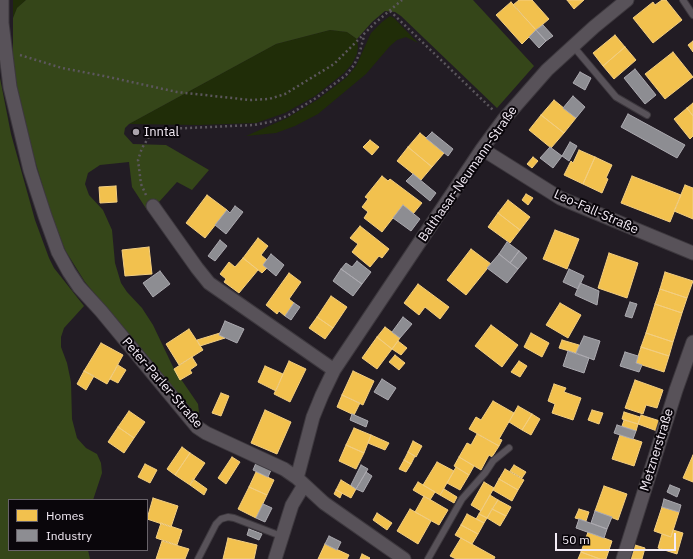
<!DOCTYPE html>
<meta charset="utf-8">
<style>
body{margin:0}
#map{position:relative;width:693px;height:559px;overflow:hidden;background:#221c24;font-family:"IBM Plex Sans",sans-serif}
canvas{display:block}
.legend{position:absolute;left:8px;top:499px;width:140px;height:52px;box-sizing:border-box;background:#0a060b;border:1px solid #686269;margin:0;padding:5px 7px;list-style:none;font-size:12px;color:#f4ecf6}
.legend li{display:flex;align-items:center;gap:8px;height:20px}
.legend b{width:20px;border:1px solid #686269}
.scale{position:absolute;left:555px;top:533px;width:121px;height:18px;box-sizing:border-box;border:2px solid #f4ecf6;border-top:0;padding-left:5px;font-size:12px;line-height:14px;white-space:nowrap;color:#f4ecf6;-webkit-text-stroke:3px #0a060b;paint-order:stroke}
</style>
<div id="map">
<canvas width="693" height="559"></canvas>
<ul class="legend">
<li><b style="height:11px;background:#f2c14e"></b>Homes</li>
<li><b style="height:11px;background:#8d8d92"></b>Industry</li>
</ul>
<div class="scale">50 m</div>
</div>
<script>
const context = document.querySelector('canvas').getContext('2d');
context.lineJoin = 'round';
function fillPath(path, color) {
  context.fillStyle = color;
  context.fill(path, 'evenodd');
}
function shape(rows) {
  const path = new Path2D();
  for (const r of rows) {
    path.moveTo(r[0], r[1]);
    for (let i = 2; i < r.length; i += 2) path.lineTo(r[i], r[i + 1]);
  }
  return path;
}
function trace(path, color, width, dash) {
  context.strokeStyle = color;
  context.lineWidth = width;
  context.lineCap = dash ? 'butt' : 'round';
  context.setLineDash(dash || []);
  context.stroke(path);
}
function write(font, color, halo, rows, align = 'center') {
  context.font = font + ' "IBM Plex Sans",sans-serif';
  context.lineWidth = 4;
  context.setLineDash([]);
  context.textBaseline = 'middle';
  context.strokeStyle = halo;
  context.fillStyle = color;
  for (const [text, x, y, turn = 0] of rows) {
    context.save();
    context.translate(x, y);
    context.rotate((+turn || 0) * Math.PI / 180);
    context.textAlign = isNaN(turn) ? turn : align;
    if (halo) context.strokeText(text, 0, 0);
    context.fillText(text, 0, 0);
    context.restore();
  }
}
fillPath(shape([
 [13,0,26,0,17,8,13,18],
 [390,16,394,18,418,43,406,37,397,40,390,46,366,74,318,114,295,126,276,133,246,136,287,118,317,100,347,77,356,66,371,33,382,22],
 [330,30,347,32,357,39,358,47,357,54,352,64,344,73,315,96,285,113,256,123,198,125,129,124,276,44]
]), '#202d08');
fillPath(shape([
 [26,0,473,0,534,66,497,108,401,16,395,12,385,11,372,22,357,39,347,32,330,30,276,44,129,124,125,128,124,134,133,144,166,145,209,170,192,190,177,182,159,202,147,210,132,187,129,162,100,165,88,173,85,184,89,195,103,210,112,230,115,263,121,283,127,292,142,308,153,325,174,369,198,404,200,421,85,282,65,250,51,214,18,104,13,67,13,18,17,8],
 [0,78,11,134,35,220,49,258,54,268,84,306,64,328,61,337,61,347,67,363,71,382,72,419,77,438,86,448,97,454,101,463,102,473,93,500,9,500,9,550,88,550,90,559,0,559]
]), '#354619');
const homes = shape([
 [519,0,532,0,549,19,536,30,513,5,519,0],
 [567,0,584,0,574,9,567,0],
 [662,0,666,0,682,20,653,43,633,18,653,2,655,5,662,0],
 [511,2,536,30,522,44,496,15,511,2],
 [615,35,625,47,603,66,593,53,615,35],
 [693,41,693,52,688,45,693,41],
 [625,47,636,60,614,79,603,66,625,47],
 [673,52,693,77,665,99,645,74,673,52],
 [554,100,576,118,564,133,541,115,554,100],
 [693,103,693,116,687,108,693,103],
 [687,108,693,116,693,136,690,139,674,119,687,108],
 [541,115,564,133,551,148,529,130,541,115],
 [420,133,444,153,432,167,408,147,420,133],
 [370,140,379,147,372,155,363,147,370,140],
 [408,147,432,167,421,180,397,161,408,147],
 [579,150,595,157,583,184,564,175,571,161,573,163,579,150],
 [533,157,538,161,532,168,527,164,533,157],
 [595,157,612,165,606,178,608,179,602,193,583,184,595,157],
 [382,176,388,181,390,179,422,203,413,214,403,205,382,232,364,218,368,212,362,207,368,199,365,197,382,176],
 [632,176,681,195,670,222,621,203,632,176],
 [685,185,693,188,693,219,674,211,685,185],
 [116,186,117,202,100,203,99,187,116,186],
 [526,194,533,198,528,205,522,200,526,194],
 [207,195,227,210,205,238,186,223,207,195],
 [508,200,530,217,520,230,498,213,508,200],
 [498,213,520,230,510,243,488,227,498,213],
 [360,226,389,249,382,258,379,256,370,267,352,252,358,244,350,238,360,226],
 [555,230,579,239,567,269,543,259,555,230],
 [258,238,268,246,261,255,267,260,263,265,267,268,262,273,243,258,258,238],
 [149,247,152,274,125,276,122,250,149,247],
 [471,249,491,264,466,295,447,280,471,249],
 [609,253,638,263,627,298,598,288,609,253],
 [243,258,258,270,239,293,224,282,226,279,220,274,229,262,235,267,243,258],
 [665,272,693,281,687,298,660,289,665,272],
 [289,273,301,282,289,299,294,303,285,316,279,311,277,314,266,305,289,273],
 [418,284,449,307,440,319,425,307,419,315,404,303,418,284],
 [660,289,687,298,682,313,655,304,660,289],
 [331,296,347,307,333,328,317,317,331,296],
 [560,303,581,315,568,338,546,325,560,303],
 [655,304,682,313,673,342,646,333,655,304],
 [317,317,333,328,325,339,309,328,317,317],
 [491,325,518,345,502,367,475,346,491,325],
 [385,327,400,338,392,349,377,337,385,327],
 [189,329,203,350,179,365,166,344,189,329],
 [220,333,219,335,225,338,200,346,197,340,220,333],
 [531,333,549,343,542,357,524,347,531,333],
 [646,333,673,342,669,356,641,347,646,333],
 [377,337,392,349,377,369,362,358,377,337],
 [562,340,579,345,576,353,559,348,562,340],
 [398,341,407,348,401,355,392,349,398,341],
 [101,343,123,355,107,384,84,371,101,343],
 [641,347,669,356,664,372,636,363,641,347],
 [395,355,405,363,399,370,389,362,395,355],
 [192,357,197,365,190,370,192,373,180,380,174,369,192,357],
 [289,361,306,369,290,402,274,394,289,361],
 [519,361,527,366,520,377,511,372,519,361],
 [118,365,126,370,118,383,110,379,118,365],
 [265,366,283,374,276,391,258,382,265,366],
 [84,371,94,376,86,390,77,384,84,371],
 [353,371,374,381,363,405,342,395,353,371],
 [635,380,663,390,657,408,646,405,643,414,625,408,635,380],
 [554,384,566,388,564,392,581,398,573,420,552,413,555,404,548,401,554,384],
 [221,393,229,396,221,416,212,413,221,393],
 [342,395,360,403,354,415,337,407,342,395],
 [493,401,514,413,499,439,502,440,499,446,469,429,476,417,481,420,493,401],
 [518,406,532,414,522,430,509,422,518,406],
 [265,410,291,422,277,454,251,443,265,410],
 [592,410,603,413,599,424,588,420,592,410],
 [129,411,145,422,134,438,118,427,129,411],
 [624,412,640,417,638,424,622,419,624,412],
 [532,414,540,419,531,435,522,430,532,414],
 [641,415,660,421,657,431,638,424,641,415],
 [624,420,638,424,636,431,622,426,624,420],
 [118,427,134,438,124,453,108,442,118,427],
 [354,428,371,435,364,453,346,445,354,428],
 [477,434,499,446,492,457,489,455,481,470,459,457,467,443,471,445,477,434],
 [371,435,389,443,385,450,368,443,371,435],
 [620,435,642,442,634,466,612,459,620,435],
 [413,441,422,446,416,457,408,452,413,441],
 [346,445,364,453,356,469,339,461,346,445],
 [182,447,190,453,175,475,167,469,182,447],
 [408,452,415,456,411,464,404,460,408,452],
 [190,453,205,463,190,485,175,475,190,453],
 [693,455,693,482,683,478,693,455],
 [232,457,240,462,226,484,218,478,232,457],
 [459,457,474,466,469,475,454,466,459,457],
 [404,460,411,464,406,472,399,469,404,460],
 [437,462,454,471,440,495,423,485,437,462],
 [145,464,157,470,150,483,138,477,145,464],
 [514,465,526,472,522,478,510,471,514,465],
 [456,467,469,475,460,490,447,483,456,467],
 [505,469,524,480,518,490,499,479,505,469],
 [256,472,274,480,267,495,249,487,256,472],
 [193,479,207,489,204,495,190,485,193,479],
 [499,479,518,490,512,501,493,490,499,479],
 [341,480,356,489,351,498,336,490,341,480],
 [418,482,435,492,430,500,413,490,418,482],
 [484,482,494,488,481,511,471,505,484,482],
 [604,486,627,494,618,520,595,511,604,486],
 [249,487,267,495,256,518,238,509,249,487],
 [444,489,457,497,454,503,440,495,444,489],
 [336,490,342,493,340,498,334,494,336,490],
 [490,495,498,500,487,518,479,514,490,495],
 [424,496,448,510,439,525,415,512,424,496],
 [153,498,178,506,171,527,147,519,153,498],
 [498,500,511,507,506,516,492,509,498,500],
 [662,507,679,512,671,537,654,531,662,507],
 [410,509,431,521,418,544,397,531,410,509],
 [492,509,506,516,500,526,487,518,492,509],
 [579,509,589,512,586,521,575,518,579,509],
 [377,513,392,523,387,530,373,520,377,513],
 [467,514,484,523,478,534,461,525,467,514],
 [479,514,487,518,484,523,476,519,479,514],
 [161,523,182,530,177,545,156,538,161,523],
 [461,525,478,534,472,544,455,535,461,525],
 [673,530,683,533,677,554,658,548,662,534,671,537,673,530],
 [588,532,612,541,606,559,600,559,581,552,588,532],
 [228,538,257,545,254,559,223,559,228,538],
 [461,538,495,557,494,559,456,559,450,556,461,538],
 [162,541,189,549,185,559,156,559,162,541],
 [325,544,349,555,347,559,318,559,325,544],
 [635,545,645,548,642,559,631,559,635,545],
 [581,552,600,559,578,559,581,552],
 [362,554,370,558,369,559,360,559,362,554]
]);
fillPath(homes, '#f2c14e');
trace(homes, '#f3ce80', 1);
const industry = shape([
 [543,25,553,36,546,41,536,30,543,25],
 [536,30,546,41,539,48,529,37,536,30],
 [635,69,656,95,645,104,624,78,635,69],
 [580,72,591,78,585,90,573,83,580,72],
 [573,96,585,107,576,118,563,108,573,96],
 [628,114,685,145,677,158,621,127,628,114],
 [432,132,453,149,448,156,426,138,432,132],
 [570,142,577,146,569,161,562,156,570,142],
 [550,147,562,156,553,168,540,158,550,147],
 [413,174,436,193,430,201,406,181,413,174],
 [403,205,420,219,411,231,393,218,403,205],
 [235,206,243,212,226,234,215,225,227,210,230,213,235,206],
 [220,240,227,246,215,261,208,256,220,240],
 [507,242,519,251,510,263,499,254,507,242],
 [519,251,527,258,518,269,510,263,519,251],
 [271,254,284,265,276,276,263,265,271,254],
 [499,254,518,269,507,283,487,268,499,254],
 [357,261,371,272,362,284,341,269,346,263,352,267,357,261],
 [341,269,362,284,353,296,333,281,341,269],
 [569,269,584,276,578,289,563,282,569,269],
 [160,271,170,284,153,297,143,283,160,271],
 [580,283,599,291,597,305,575,295,580,283],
 [630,302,637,304,632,318,625,316,630,302],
 [294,303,300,307,291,320,285,316,294,303],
 [403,317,412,324,400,338,392,332,403,317],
 [225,321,244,329,237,343,219,335,225,321],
 [584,336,600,341,594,360,576,353,584,336],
 [568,351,589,358,584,373,563,366,568,351],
 [625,352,638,356,636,363,642,365,639,372,620,366,625,352],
 [382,379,396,388,388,400,374,392,382,379],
 [352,414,368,421,366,427,350,420,352,414],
 [617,425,636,431,633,439,614,433,617,425],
 [256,463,271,470,268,477,253,470,256,463],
 [361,465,368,469,356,489,351,485,361,465],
 [366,472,372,476,363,492,356,489,366,472],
 [670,485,680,489,677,497,667,492,670,485],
 [664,499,681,505,679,512,662,507,664,499],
 [263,504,272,508,265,522,256,518,263,504],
 [595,511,612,517,607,529,591,523,595,511],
 [579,519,607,529,604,538,576,528,579,519],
 [249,529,262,534,259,540,247,535,249,529],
 [329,536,341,542,337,550,325,544,329,536]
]);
fillPath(industry, '#8d8d92');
trace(industry, '#acaab0', 1);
const service = shape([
 [683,0,693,15],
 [573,46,616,97,647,115],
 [198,559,216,524,221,519,228,517,234,518,281,536],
 [428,559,462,499,485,473,493,461,509,448]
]);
const minor = shape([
 [2,0,2,23,10,87,30,170,45,216,58,252,69,272,79,287,101,311,197,427,206,433,284,469,297,478,324,503,404,559],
 [482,149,560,198,693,253],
 [153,206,197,268,209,283,334,370],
 [297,478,313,417,322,395,334,370,482,149,504,119,547,70,594,27,627,0],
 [275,559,292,505,304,485],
 [623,559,676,390,693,342]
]);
trace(service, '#3d383e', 8);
trace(minor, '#3d383e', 15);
trace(shape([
 [390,11,493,110],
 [20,55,62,68,104,76,177,92,250,100,269,99,285,94,334,64,374,24,402,0],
 [146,195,141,184,138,160,142,148,149,137,157,132,166,129,254,125,270,122,287,116,316,98,346,75,354,65,359,55,364,36]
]), '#5c575d', 2.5, [2, 3]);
trace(service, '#585259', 6);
trace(minor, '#585259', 13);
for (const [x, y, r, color] of [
 [136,132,4,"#aaa3ac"]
]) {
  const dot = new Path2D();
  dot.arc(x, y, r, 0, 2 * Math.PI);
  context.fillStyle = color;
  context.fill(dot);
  trace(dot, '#0a060b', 1.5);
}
write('13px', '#f4ecf6', '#0a060b', [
 ["Inntal",144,132]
], 'left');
write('13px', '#f4ecf6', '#0a060b', [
 ["Balthasar-Neumann-Straße",468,174,-55],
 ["Leo-Fall-Straße",596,212,24],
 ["Peter-Parler-Straße",162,383,49],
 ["Metznerstraße",657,450,-73]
]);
</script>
